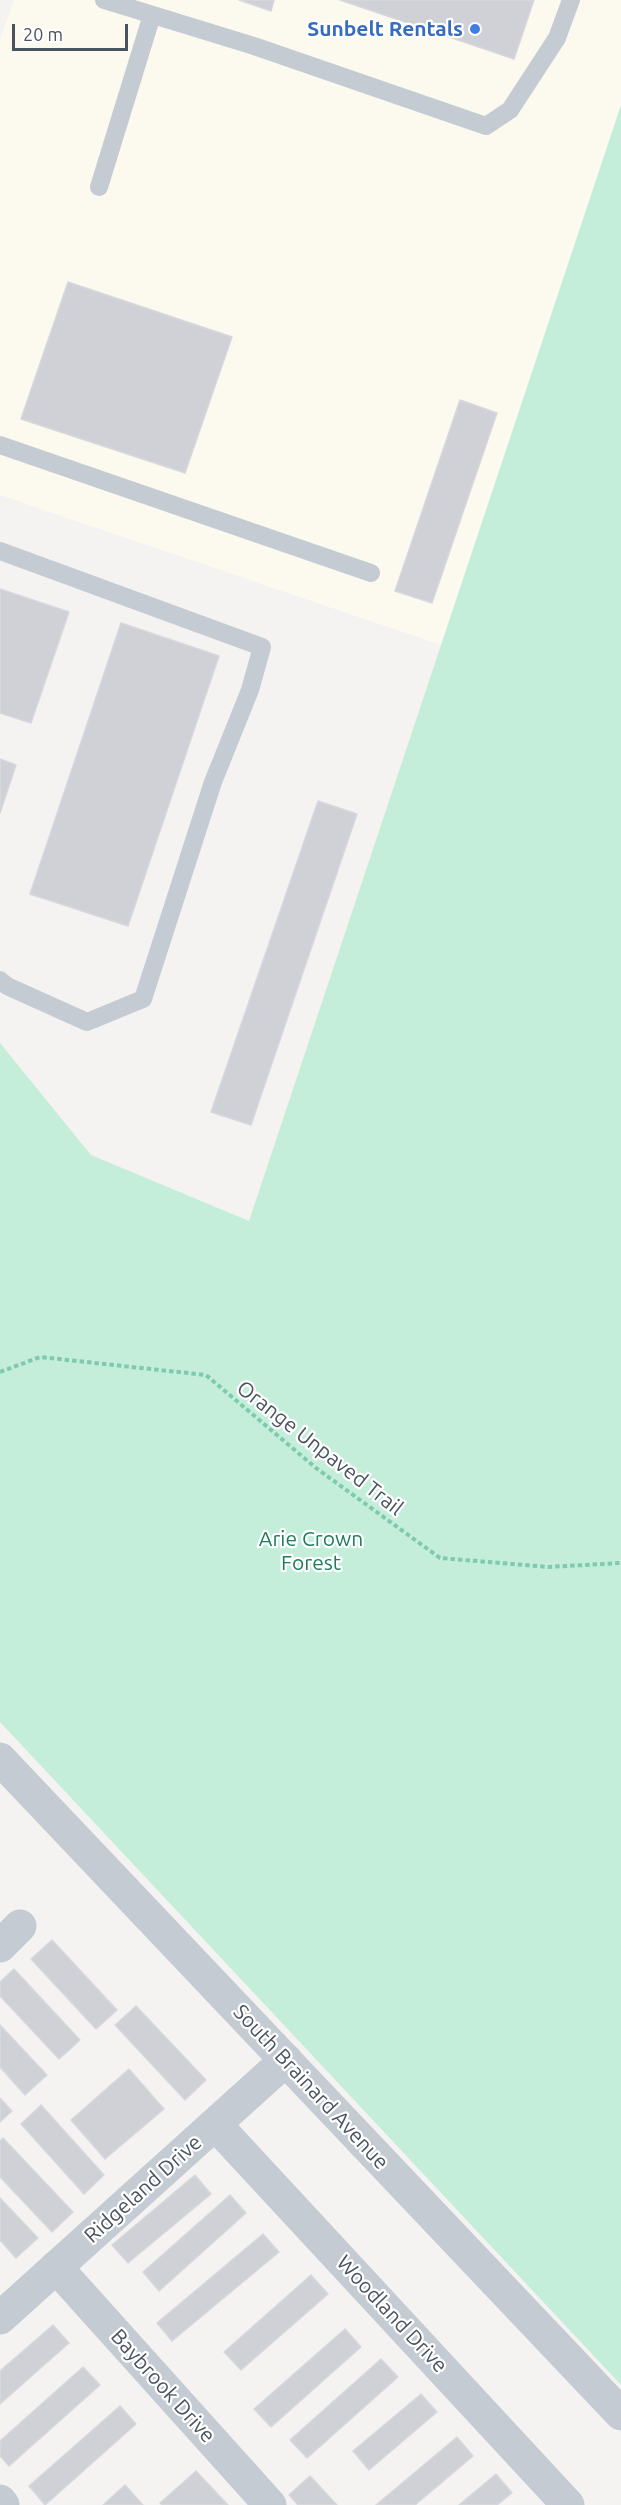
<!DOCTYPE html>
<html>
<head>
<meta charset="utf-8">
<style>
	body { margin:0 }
	#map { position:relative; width:621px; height:2505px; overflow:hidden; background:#f4f3f2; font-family:Ubuntu,sans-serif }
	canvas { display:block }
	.scale { position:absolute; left:12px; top:24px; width:116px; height:27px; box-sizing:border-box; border:3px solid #4b535f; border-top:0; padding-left:8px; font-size:18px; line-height:21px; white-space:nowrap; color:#4b535f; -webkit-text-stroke:4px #fff; paint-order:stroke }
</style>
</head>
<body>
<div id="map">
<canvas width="621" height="2505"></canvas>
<div class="scale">20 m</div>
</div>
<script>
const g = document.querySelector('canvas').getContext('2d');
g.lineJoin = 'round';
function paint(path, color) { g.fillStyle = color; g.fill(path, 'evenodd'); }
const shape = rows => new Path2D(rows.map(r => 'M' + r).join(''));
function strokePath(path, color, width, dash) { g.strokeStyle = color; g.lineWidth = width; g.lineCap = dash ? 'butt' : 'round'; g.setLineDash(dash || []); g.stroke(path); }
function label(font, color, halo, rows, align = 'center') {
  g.font = font + ' Ubuntu,sans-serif'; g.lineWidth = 4.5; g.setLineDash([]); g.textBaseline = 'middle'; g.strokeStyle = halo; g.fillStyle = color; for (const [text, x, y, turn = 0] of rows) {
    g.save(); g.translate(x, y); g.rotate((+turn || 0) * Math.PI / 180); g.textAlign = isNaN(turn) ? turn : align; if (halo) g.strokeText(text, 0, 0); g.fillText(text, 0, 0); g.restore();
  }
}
const commercial = shape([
	[14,0,621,0,621,105,441,645,0,495,0,40]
]);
const green = shape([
	[621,105,621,2385,0,1722,0,1043,91,1155,249,1221]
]);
const building = shape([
	[239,0,274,0,271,11,239,0],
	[340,0,534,0,514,59,340,0],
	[68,282,232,337,185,473,21,419,68,282],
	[460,400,497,413,432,603,395,591,460,400],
	[0,589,69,612,31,723,0,713,0,589],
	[121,623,219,656,128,926,30,894,121,623],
	[0,759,16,765,0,813,0,759],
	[318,801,357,814,251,1125,211,1112,318,801],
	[52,1940,117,2010,96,2029,31,1959,52,1940],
	[14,1969,80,2040,59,2059,0,1996,0,1982,14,1969],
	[136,2006,206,2080,185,2100,115,2025,136,2006],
	[0,2025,47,2075,25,2095,0,2067,0,2025],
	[129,2069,164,2109,105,2159,71,2120,129,2069],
	[0,2098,12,2111,0,2122,0,2098],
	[41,2105,104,2175,84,2194,21,2124,41,2105],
	[3,2138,73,2212,52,2232,0,2177,0,2141,3,2138],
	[195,2175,211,2194,128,2263,112,2245,195,2175],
	[230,2195,246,2213,159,2291,143,2272,230,2195],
	[0,2198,38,2238,16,2258,0,2240,0,2198],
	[263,2234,279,2252,172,2341,157,2323,263,2234],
	[311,2275,328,2294,241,2370,224,2352,311,2275],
	[53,2325,69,2343,0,2404,0,2371,53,2325],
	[345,2329,361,2347,271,2427,254,2409,345,2329],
	[381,2359,398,2377,307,2458,290,2440,381,2359],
	[83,2367,100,2385,9,2466,0,2456,0,2441,83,2367],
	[421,2394,437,2412,369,2470,353,2451,421,2394],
	[120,2406,136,2424,45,2505,29,2486,120,2406],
	[457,2437,473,2456,415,2505,376,2505,457,2437],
	[196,2471,228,2505,162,2505,160,2503,196,2471],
	[496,2474,512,2493,497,2505,459,2505,496,2474],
	[310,2476,337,2505,298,2505,289,2495,310,2476],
	[125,2485,143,2505,103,2505,125,2485]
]);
const path = shape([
	[0,1372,40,1357,206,1375,316,1468,440,1558,548,1567,621,1563]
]);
const service = shape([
	[104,0,254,46,486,126,510,110,557,38,571,0],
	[99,187,152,15],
	[0,445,371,573],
	[0,551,262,647,250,690,213,782,143,999,87,1022,7,986,0,980]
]);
const minor = shape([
	[0,1759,621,2414],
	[0,1946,20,1926],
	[215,2124,568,2505],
	[56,2267,270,2505],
	[0,2318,286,2060],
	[0,2501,3,2505]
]);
const markers = [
	[475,29,6,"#3f7fe0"]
];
const shopNames = [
	["Sunbelt Rentals",463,29]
];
const streetNames = [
	["Orange Unpaved Trail",320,1448,38],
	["South Brainard Avenue",311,2087,47],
	["Ridgeland Drive",143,2189,-42],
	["Woodland Drive",392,2314,47],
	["Baybrook Drive",163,2386,48]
];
const parkNames = [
	["Arie Crown",311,1539],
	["Forest",311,1563]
];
paint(commercial, '#fcfaef');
paint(green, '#c5eeda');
paint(building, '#d0d1d6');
strokePath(building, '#d7d8dd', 1.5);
strokePath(path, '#7fcaaf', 4, [4.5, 3]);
strokePath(service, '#c4cbd2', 18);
strokePath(minor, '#c4cbd2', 33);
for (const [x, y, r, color] of markers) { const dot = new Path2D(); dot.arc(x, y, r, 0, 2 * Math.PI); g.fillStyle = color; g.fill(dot); strokePath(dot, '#fff', 2); }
label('bold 21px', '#366cbe', '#fff', shopNames, 'right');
label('21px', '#4b535f', '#fff', streetNames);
label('21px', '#1e7d5a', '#fff', parkNames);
</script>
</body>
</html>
